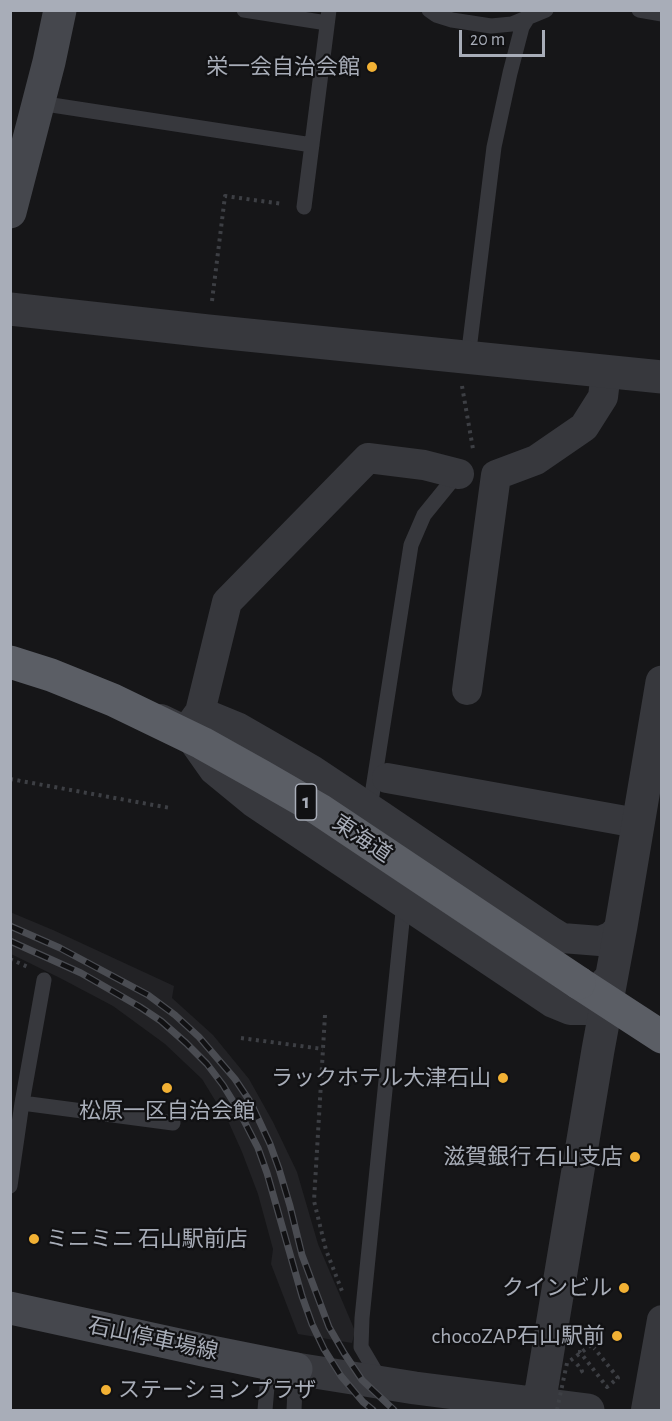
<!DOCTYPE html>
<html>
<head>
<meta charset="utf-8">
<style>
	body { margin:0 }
	#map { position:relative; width:672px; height:1421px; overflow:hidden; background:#161618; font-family:"Alegreya Sans",sans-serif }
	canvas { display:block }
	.frame { position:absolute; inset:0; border:12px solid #a8adb8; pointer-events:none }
	.scale { position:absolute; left:459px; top:30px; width:86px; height:27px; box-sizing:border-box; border:3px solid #a8adb8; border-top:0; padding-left:8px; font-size:18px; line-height:21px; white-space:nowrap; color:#a8adb8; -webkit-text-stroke:4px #111113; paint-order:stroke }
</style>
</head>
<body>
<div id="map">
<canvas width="672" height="1421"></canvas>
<div class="frame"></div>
<div class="scale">20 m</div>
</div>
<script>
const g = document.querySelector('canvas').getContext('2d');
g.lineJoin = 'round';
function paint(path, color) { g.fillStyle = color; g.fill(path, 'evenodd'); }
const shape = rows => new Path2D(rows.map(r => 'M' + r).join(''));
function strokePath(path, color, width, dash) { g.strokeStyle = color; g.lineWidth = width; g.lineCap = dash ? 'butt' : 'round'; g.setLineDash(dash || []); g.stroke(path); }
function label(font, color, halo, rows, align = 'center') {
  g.font = font + ' "Alegreya Sans","Noto Sans JP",sans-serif'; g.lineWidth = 4.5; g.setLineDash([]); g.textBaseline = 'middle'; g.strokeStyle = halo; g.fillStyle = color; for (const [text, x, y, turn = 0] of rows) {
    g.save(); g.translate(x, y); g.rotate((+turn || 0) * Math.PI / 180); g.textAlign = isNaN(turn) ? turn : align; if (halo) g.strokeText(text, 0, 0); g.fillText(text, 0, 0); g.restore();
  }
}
const built = shape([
	[10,912,53,930,174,986,172,998,213,1035,249,1079,273,1122,297,1172,318,1244,355,1331,352,1343,298,1334,271,1264,273,1249,258,1194,242,1152,229,1123,202,1079,165,1044,113,1006,60,978,11,954]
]);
const path = shape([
	[212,301,225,196,283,204],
	[462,386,473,449],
	[10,779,170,808],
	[10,959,28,967],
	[325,1015,314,1201,326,1250,342,1291],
	[241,1038,323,1049],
	[578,1352,580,1352,607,1387,618,1378,595,1349],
	[577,1364,582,1371,580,1372]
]);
const service = shape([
	[244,10,327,23],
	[429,10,436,15,452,20,491,26,512,24,546,10],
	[639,10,662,14],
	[39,103,312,145],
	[304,207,329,10],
	[468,358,494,147,510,73,522,27,527,19],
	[370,808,411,545,424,515,450,483,462,473],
	[22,1103,173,1123],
	[10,1186,22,1103,44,980],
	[381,1381,361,1347,362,1318,404,902],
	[265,1410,269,1364],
	[294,1410,296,1369]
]);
const minor = shape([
	[467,690,496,475,536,460,584,427,603,397,606,372],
	[200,712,227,602,368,458,424,465,459,474],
	[161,719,186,731,200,712,239,728,312,770,381,816,549,930,562,938,600,941,612,936,621,926],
	[190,736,214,770,253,802,553,1003,570,1010,589,1010,607,1002,605,982],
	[387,778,637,823],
	[646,1410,662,1320]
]);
const tertiary = shape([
	[10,309,208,331,662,377],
	[296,1369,415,1388,588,1410],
	[539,1404,598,1050,621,926,662,682]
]);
const secondary = shape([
	[10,212,49,62,60,10],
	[10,1308,207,1351,296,1369]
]);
const trunk = shape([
	[579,983,662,1037]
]);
const rail = shape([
	[10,926,60,948,148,995,175,1015,199,1037,235,1079,251,1103,270,1144,279,1169,290,1206,302,1255,329,1327,344,1353,362,1380,394,1410],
	[10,941,81,973,140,1007,161,1021,186,1043,207,1064,223,1085,239,1111,258,1148,267,1173,302,1296,312,1324,324,1349,341,1376,363,1402,373,1410]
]);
const pathBridge = shape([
	[557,1410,567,1363,591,1345,595,1349]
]);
const trunkBridge = shape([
	[10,662,51,675,113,700,202,743,261,776,320,810,579,983]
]);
const markers = [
	[372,67,6,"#f2b134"],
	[503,1078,6,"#f2b134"],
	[167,1088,6,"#f2b134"],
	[635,1157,6,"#f2b134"],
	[34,1239,6,"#f2b134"],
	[624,1288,6,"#f2b134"],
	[617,1336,6,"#f2b134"],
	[106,1390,6,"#f2b134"]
];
const shields = [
	[306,802,21]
];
const shieldNames = [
	["1",306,802]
];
const poiNames = [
	["栄一会自治会館",360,67],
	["ラックホテル大津石山",491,1078],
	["松原一区自治会館",167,1111,"center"],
	["滋賀銀行 石山支店",623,1157],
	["ミニミニ 石山駅前店",46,1239,"left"],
	["クインビル",612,1288],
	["chocoZAP石山駅前",605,1336],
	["ステーションプラザ",118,1390,"left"]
];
const streetNames = [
	["東海道",362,839,34],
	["石山停車場線",153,1339,12]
];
paint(built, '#222225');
strokePath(path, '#3d3f44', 4, [3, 4.5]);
strokePath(service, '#37383d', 15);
strokePath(minor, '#37383d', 30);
strokePath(tertiary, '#37383d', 33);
strokePath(secondary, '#45474d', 33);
strokePath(trunk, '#5b5e65', 33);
strokePath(rail, '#4a4c52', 7);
strokePath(rail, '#111113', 4.5, [14]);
strokePath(pathBridge, '#3d3f44', 4, [3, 4.5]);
strokePath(trunkBridge, '#5b5e65', 33);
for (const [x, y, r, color] of markers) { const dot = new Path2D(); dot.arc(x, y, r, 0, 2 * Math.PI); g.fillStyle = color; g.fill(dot); strokePath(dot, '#111113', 2); }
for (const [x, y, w] of shields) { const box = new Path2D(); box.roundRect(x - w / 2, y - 18, w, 36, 4.5); g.fillStyle = '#111113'; g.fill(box); strokePath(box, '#a8adb8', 1.5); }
label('bold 21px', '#a8adb8', null, shieldNames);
label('22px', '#a8adb8', '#111113', poiNames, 'right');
label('22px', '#a8adb8', '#111113', streetNames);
</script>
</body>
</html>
